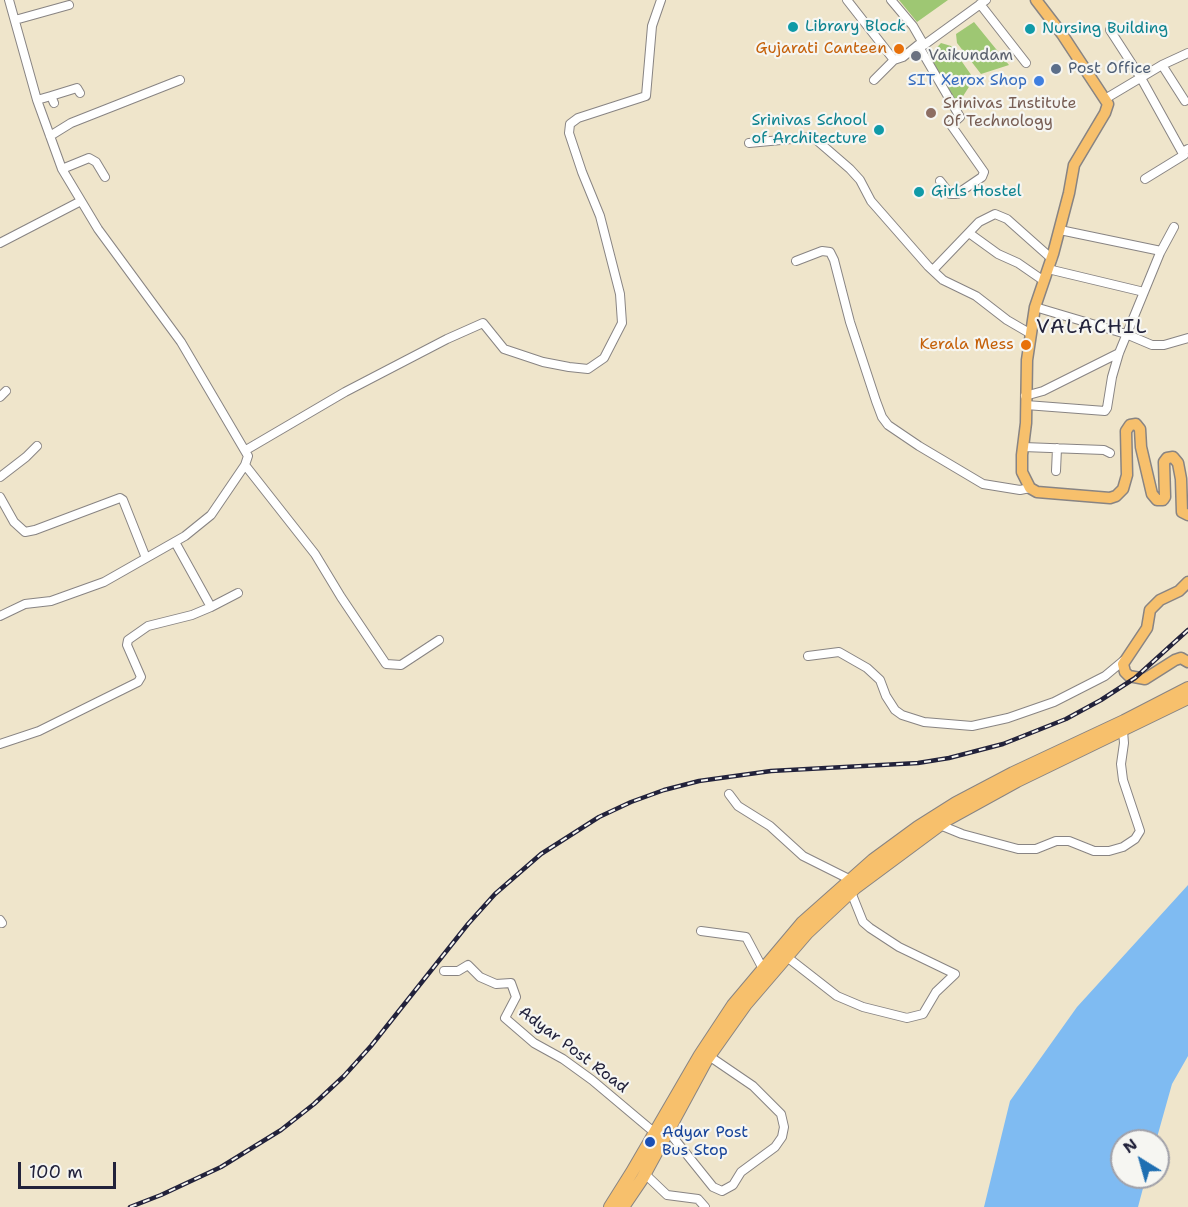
<!DOCTYPE html>
<html>
<head>
<meta charset="utf-8">
<style>
	body { margin:0 }
	#map { position:relative; width:1188px; height:1207px; overflow:hidden; background:#efe5cb; font-family:"Shantell Sans",sans-serif }
	canvas { display:block }
	.north { position:absolute; left:1110px; top:1129px; width:60px; height:60px; box-sizing:border-box; background:#f6f6f2; border:2px solid #a1a1a9; border-radius:50%; rotate:323deg; font-size:16px; font-weight:700; line-height:24px; text-align:center; color:#22223b }
	.north::after { content:''; display:block; margin:auto; width:21px; height:27px; background:#1f6fb2; clip-path:polygon(50% 0,100% 100%,50% 72%,0 100%) }
	.scale { position:absolute; left:18px; top:1162px; width:98px; height:27px; box-sizing:border-box; border:3px solid #22223b; border-top:0; padding-left:8px; font-size:18px; line-height:21px; white-space:nowrap; color:#22223b; -webkit-text-stroke:4px #f6f6f2; paint-order:stroke }
</style>
</head>
<body>
<div id="map">
<canvas width="1188" height="1207"></canvas>
<div class="north">N</div>
<div class="scale">100 m</div>
</div>
<script>
const g = document.querySelector('canvas').getContext('2d');
g.lineJoin = 'round';
function paint(path, color) { g.fillStyle = color; g.fill(path, 'evenodd'); }
const shape = rows => new Path2D(rows.map(r => 'M' + r).join(''));
function strokePath(path, color, width, dash) { g.strokeStyle = color; g.lineWidth = width; g.lineCap = dash ? 'butt' : 'round'; g.setLineDash(dash || []); g.stroke(path); }
function label(font, color, halo, rows, align = 'center') {
  g.font = font + ' "Shantell Sans",sans-serif'; g.lineWidth = 4.5; g.setLineDash([]); g.textBaseline = 'middle'; g.strokeStyle = halo; g.fillStyle = color; for (const [text, x, y, turn = 0] of rows) {
    g.save(); g.translate(x, y); g.rotate((+turn || 0) * Math.PI / 180); g.textAlign = isNaN(turn) ? turn : align; if (halo) g.strokeText(text, 0, 0); g.fillText(text, 0, 0); g.restore();
  }
}
const green = shape([
	[899,0,948,0,917,22],
	[974,22,1009,65,981,74,957,43,956,34],
	[941,43,951,46,974,79,958,104,927,58]
]);
const water = shape([
	[1188,885,1188,1056,1172,1084,1156,1141,1122,1141,1122,1177,1146,1177,1138,1207,984,1207,1010,1101,1077,1007]
]);
const minor = shape([
	[847,0,894,60,903,57,918,45],
	[891,0,913,26,924,45],
	[980,4,1026,63],
	[15,20,69,5],
	[1110,30,1141,78,1182,152,1188,149],
	[1162,65,1185,101],
	[874,80,894,60],
	[51,96,77,88,80,93],
	[1105,99,1162,65,1188,53],
	[37,100,51,96,54,103],
	[50,136,71,123,180,80],
	[749,143,813,137,850,169,860,180,871,201,928,266,943,280,976,296,1007,320,1031,334],
	[62,169,89,158,96,162,105,177],
	[1145,179,1184,155],
	[940,181,950,194,957,194,982,177,984,172,951,125,960,117,918,45,924,45,986,0],
	[1060,230,1161,251],
	[969,233,998,254,1018,263,1044,281],
	[0,243,81,201],
	[796,261,822,251,830,252,834,260,850,322,876,401,882,417,888,425,919,446,983,484,1020,490,1030,488],
	[1048,269,1144,292],
	[933,270,979,222,995,214,1007,219,1052,259],
	[1035,307,1126,334,1152,345,1164,345,1188,338],
	[1025,396,1043,391,1119,353],
	[0,397,6,391],
	[1026,405,1105,411,1107,408,1112,377,1119,353,1160,253,1174,227],
	[1023,447,1104,450,1110,453],
	[246,450,345,392,447,339,483,323,504,349,543,362,569,367,588,369,604,358,622,323,620,294,600,216,582,172,569,133,570,124,578,118,646,96,652,26,661,0],
	[245,465,315,554,341,597,386,664,401,665,439,640],
	[1056,471,1057,448],
	[0,477,26,457,37,446],
	[0,497,14,522,25,532,35,530,120,498,123,500,146,558],
	[211,607,238,593],
	[0,616,25,604,51,601,104,582,185,536,211,515,245,465,248,456,181,342,98,229,62,169,37,100,9,0],
	[808,656,839,652,867,668,880,680,886,696,895,710,902,715,924,722,972,726,1008,718,1054,702,1105,676,1123,661],
	[0,744,39,731,138,682,141,677,127,645,128,640,148,626,192,615,211,607,175,542],
	[729,794,738,806,770,826,803,856,851,880],
	[940,825,962,834,1018,849,1036,849,1056,841,1069,841,1094,851,1109,851,1123,847,1135,839,1140,831,1123,780,1121,764,1124,743,1123,731],
	[0,920,2,923],
	[701,931,746,937,763,969],
	[787,957,837,996,863,1007,907,1018,923,1014,936,992,955,974,899,947,870,928,863,922,851,892],
	[444,971,458,971,468,965,480,977,496,984,511,983,516,997,505,1018,534,1043,563,1059,592,1080,655,1133],
	[668,1131,713,1187,722,1191,733,1185,741,1172,775,1147,782,1137,784,1127,781,1114,753,1086,709,1056],
	[645,1174,667,1195,698,1199,705,1207]
]);
const major = shape([
	[1036,0,1062,34,1108,104,1105,113,1074,165,1069,193,1053,254,1035,307,1027,360,1026,423,1022,455,1022,472,1030,488,1037,492,1110,498,1116,496,1123,489,1127,475,1126,431,1130,425,1136,424,1140,429,1141,447,1152,494,1157,500,1163,500,1165,497,1164,462,1167,458,1173,457,1178,463,1181,479,1182,512,1188,515],
	[1188,582,1179,591,1160,600,1150,610,1147,628,1123,664,1125,672,1129,676,1145,679,1175,660,1181,658,1188,662]
]);
const highway = shape([
	[610,1207,632,1172,700,1055,733,1005,802,923,873,860,918,827,956,803,1013,773,1124,721,1188,688],
	[623,1207,642,1179,707,1059,746,1004,807,933,855,888,948,819,1017,781,1188,698]
]);
const rail = shape([
	[130,1207,161,1195,221,1167,281,1130,314,1104,344,1076,371,1046,468,924,495,894,541,854,599,817,631,802,664,790,699,781,771,771,918,763,949,758,1003,744,1066,719,1101,700,1135,678,1188,630]
]);
const markers = [
	[793,27,6,"#0f9aa8"],
	[1030,29,6,"#0f9aa8"],
	[899,49,6,"#e8710a"],
	[916,56,6,"#6b7280"],
	[1056,69,6,"#5c6f8a"],
	[1039,81,6,"#3f7fe0"],
	[931,113,6,"#8d6e63"],
	[879,130,6,"#0f9aa8"],
	[919,192,6,"#0f9aa8"],
	[1026,345,6,"#e8710a"],
	[650,1142,6,"#1a4fb4"]
];
const cultureNames = [
	["Library Block",805,27],
	["Nursing Building",1042,29],
	["Srinivas School",867,121,"right"],
	["of Architecture",867,139,"right"],
	["Girls Hostel",931,192]
];
const foodNames = [
	["Gujarati Canteen",887,49],
	["Kerala Mess",1014,345]
];
const worshipNames = [
	["Vaikundam",928,56]
];
const serviceNames = [
	["Post Office",1068,69]
];
const shopNames = [
	["SIT Xerox Shop",1027,81]
];
const educationNames = [
	["Srinivas Institute",943,104],
	["Of Technology",943,122]
];
const streetNames = [
	["Adyar Post Road",573,1050,37]
];
const transitNames = [
	["Adyar Post",662,1133],
	["Bus Stop",662,1151]
];
const quarterNames = [
	["VALACHIL",1092,328]
];
paint(green, '#9ec773');
paint(water, '#7fbbf2');
strokePath(minor, '#888483', 10);
strokePath(major, '#888483', 13);
strokePath(highway, '#888483', 14);
strokePath(minor, '#fff', 8);
strokePath(major, '#f7c06c', 10);
strokePath(highway, '#f7c06c', 12);
strokePath(rail, '#22223b', 4.5);
strokePath(rail, '#f6f6f2', 2, [7]);
for (const [x, y, r, color] of markers) { const dot = new Path2D(); dot.arc(x, y, r, 0, 2 * Math.PI); g.fillStyle = color; g.fill(dot); strokePath(dot, '#f6f6f2', 2); }
label('16px', '#0d838f', '#f6f6f2', cultureNames, 'left');
label('16px', '#c56008', '#f6f6f2', foodNames, 'right');
label('16px', '#5b616d', '#f6f6f2', worshipNames, 'left');
label('16px', '#4e5e75', '#f6f6f2', serviceNames, 'left');
label('16px', '#366cbe', '#f6f6f2', shopNames, 'right');
label('16px', '#785e54', '#f6f6f2', educationNames, 'left');
label('16px', '#22223b', '#f6f6f2', streetNames);
label('16px', '#164399', '#f6f6f2', transitNames, 'left');
g.letterSpacing = '1.5px';
label('20px', '#22223b', '#f6f6f2', quarterNames);
g.letterSpacing = '0px';
</script>
</body>
</html>
